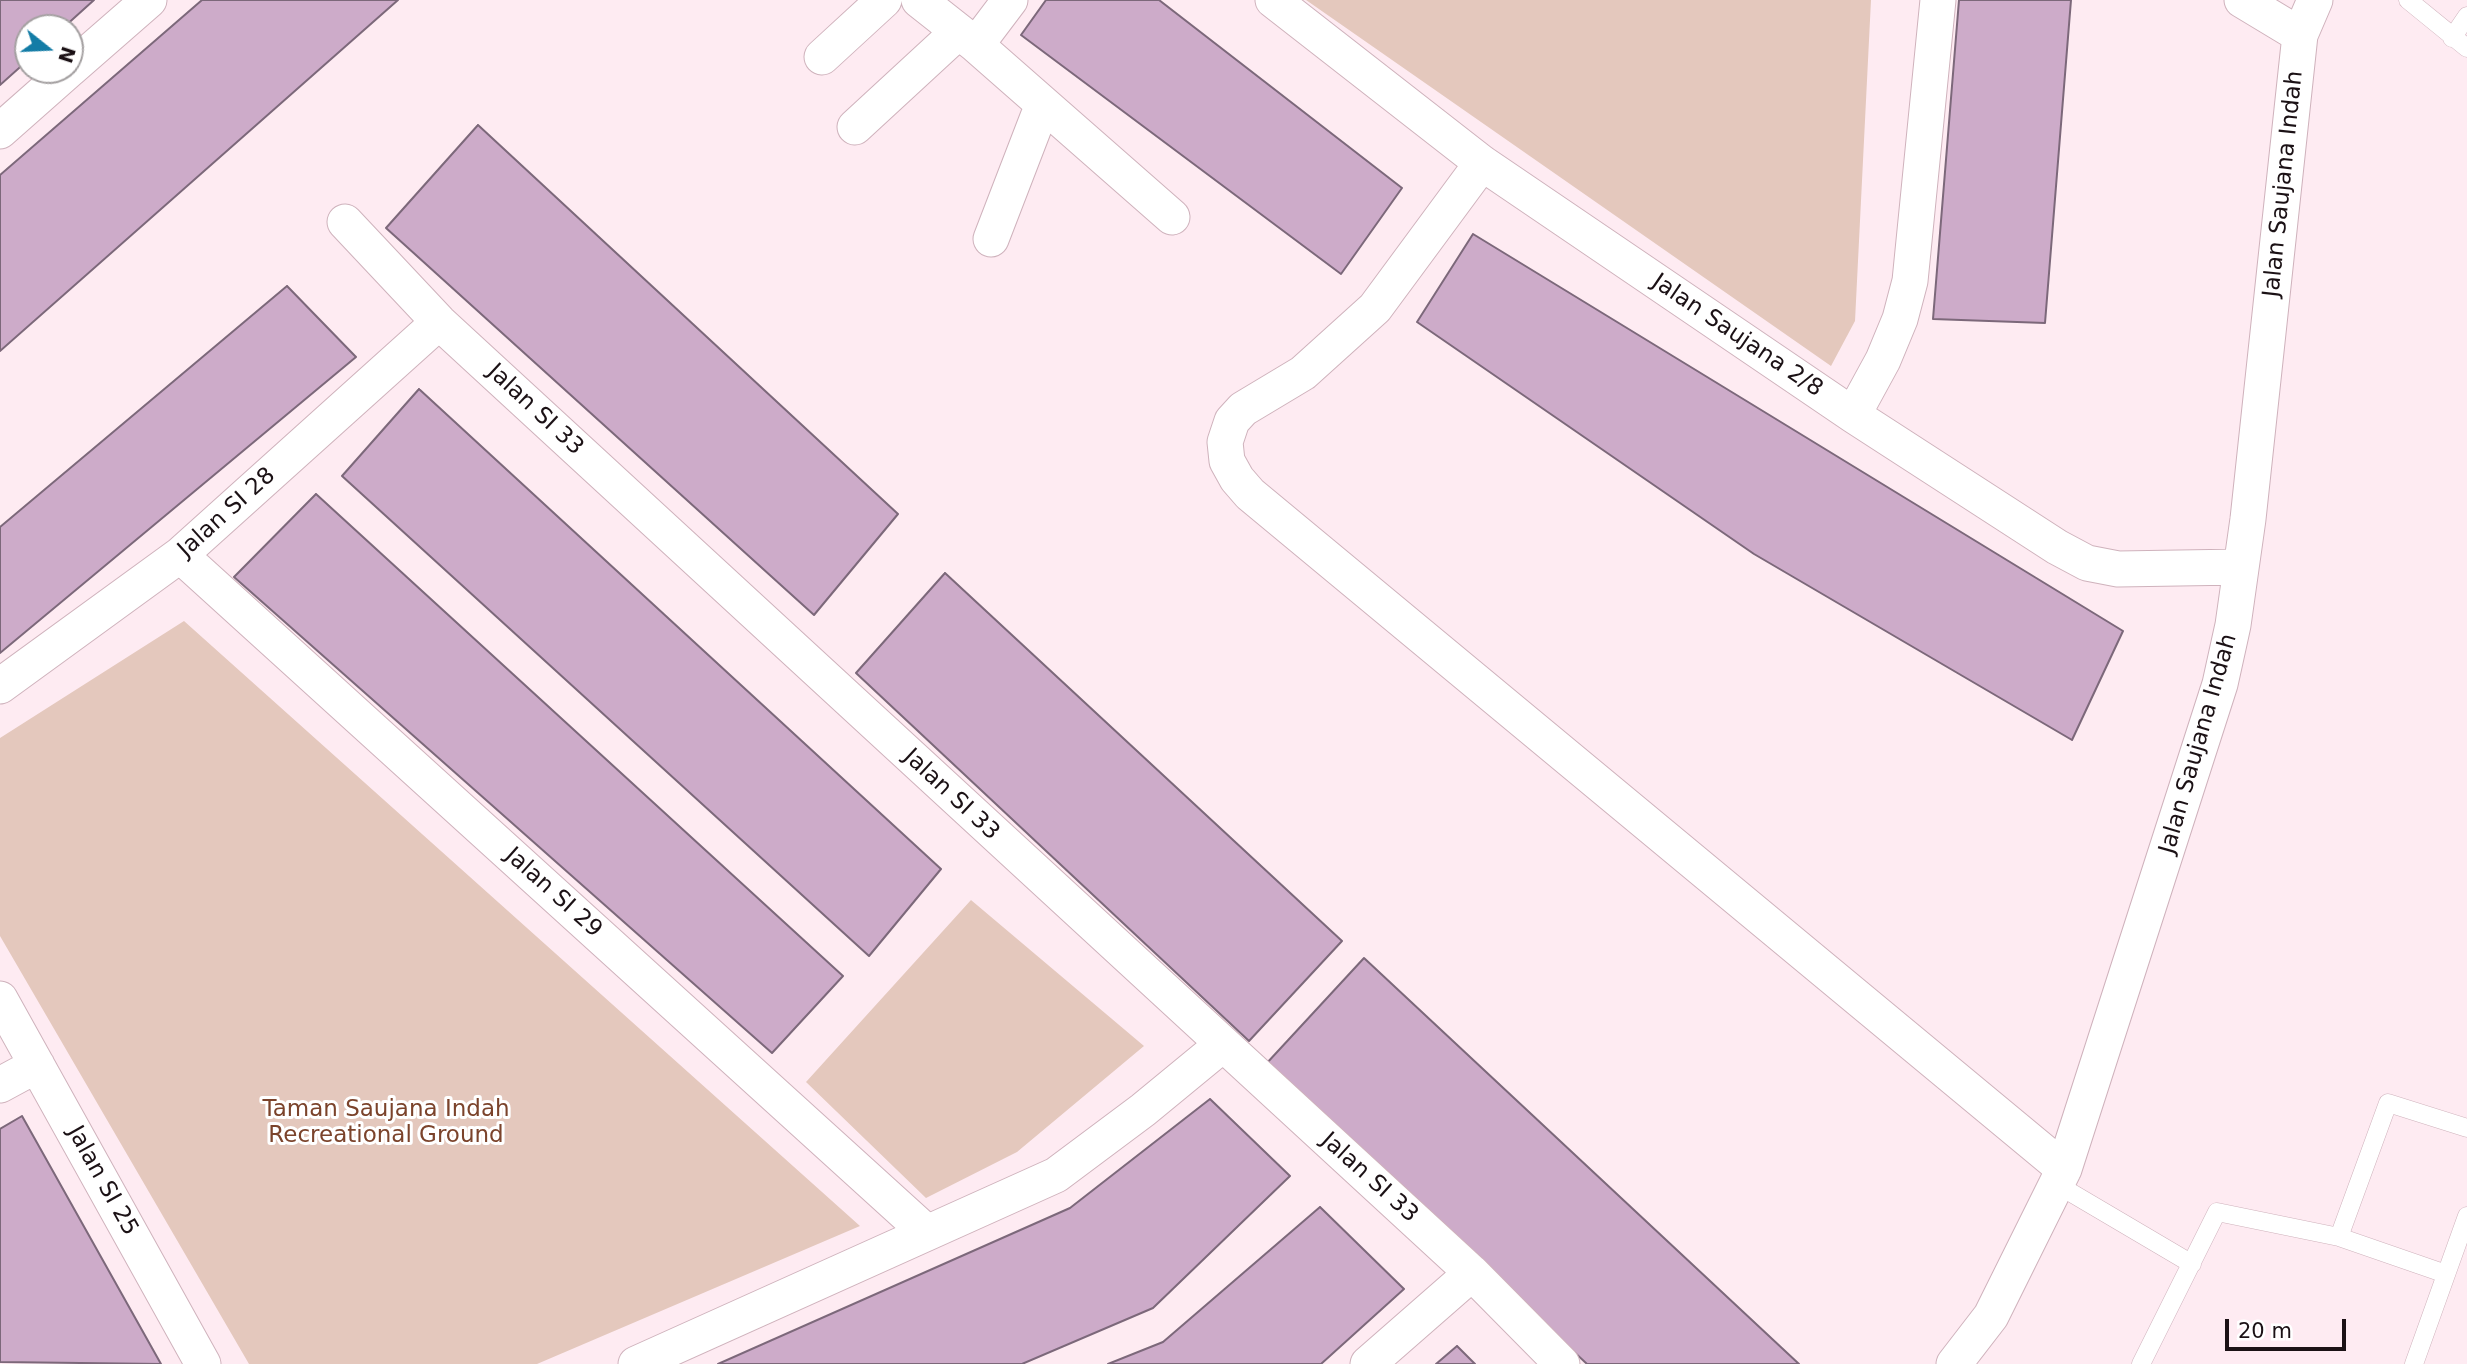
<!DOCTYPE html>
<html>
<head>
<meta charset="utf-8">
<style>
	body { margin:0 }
	#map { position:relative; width:2467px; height:1364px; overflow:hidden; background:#feebf2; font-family:"DejaVu Sans",sans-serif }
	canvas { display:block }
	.north { position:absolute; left:14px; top:14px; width:70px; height:70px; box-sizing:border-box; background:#fff; border:2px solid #a4a0a1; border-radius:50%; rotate:108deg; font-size:19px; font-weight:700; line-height:28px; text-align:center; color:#1b1115 }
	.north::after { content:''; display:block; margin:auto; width:24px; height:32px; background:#137ca6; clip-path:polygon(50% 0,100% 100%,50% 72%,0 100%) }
	.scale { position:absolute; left:2225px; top:1319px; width:121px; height:32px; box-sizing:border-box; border:4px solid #1b1115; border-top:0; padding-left:9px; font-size:21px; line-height:24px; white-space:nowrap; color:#1b1115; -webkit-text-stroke:5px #fff; paint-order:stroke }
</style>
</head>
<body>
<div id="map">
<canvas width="2467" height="1364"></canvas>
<div class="north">N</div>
<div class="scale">20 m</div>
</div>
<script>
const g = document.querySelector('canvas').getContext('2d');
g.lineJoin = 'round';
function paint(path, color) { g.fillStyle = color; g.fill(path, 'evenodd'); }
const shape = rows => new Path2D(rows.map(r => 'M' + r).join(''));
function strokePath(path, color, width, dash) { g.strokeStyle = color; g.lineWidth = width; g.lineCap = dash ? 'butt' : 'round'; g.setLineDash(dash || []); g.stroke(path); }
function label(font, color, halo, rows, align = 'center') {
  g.font = font + ' "DejaVu Sans",sans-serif'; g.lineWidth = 6; g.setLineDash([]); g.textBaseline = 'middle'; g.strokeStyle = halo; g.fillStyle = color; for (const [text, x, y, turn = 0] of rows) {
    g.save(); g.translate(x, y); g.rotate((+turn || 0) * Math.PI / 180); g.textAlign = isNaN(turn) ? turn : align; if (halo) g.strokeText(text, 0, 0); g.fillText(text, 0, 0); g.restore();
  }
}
const green = shape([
	[1306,0,1871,0,1855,321,1831,366],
	[184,621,860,1226,537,1364,249,1364,0,936,0,738],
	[971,900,1144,1046,1017,1152,926,1198,806,1082]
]);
const building = shape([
	[0,0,94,0,63,28,28,28,28,60,0,85,0,0],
	[202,0,398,0,0,351,0,175,202,0],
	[1046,0,1159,0,1402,188,1341,274,1021,35,1046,0],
	[1959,0,2071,0,2045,323,1933,319,1959,0],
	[478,125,898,514,814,615,386,228,478,125],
	[1473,234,2123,631,2072,740,1754,554,1417,322,1473,234],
	[287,286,356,357,0,653,0,527,287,286],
	[419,389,941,869,869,956,342,476,419,389],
	[316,494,843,976,772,1053,234,577,316,494],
	[945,573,1342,941,1249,1041,856,673,945,573],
	[1364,958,1799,1364,1587,1364,1266,1064,1364,958],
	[1210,1099,1290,1176,1153,1308,1022,1364,718,1364,1070,1208,1210,1099],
	[22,1116,161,1364,0,1362,0,1129,22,1116],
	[1320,1207,1404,1289,1321,1364,1108,1364,1163,1342,1320,1207],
	[1457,1346,1475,1364,1436,1364,1457,1346]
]);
const service = shape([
	[2408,0,2467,48],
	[2452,38,2467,16],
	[2058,1185,2192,1264],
	[2339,1237,2446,1274],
	[2141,1364,2217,1212,2339,1237,2388,1103,2467,1128],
	[2414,1364,2467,1216]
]);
const minor = shape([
	[919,0,976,45],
	[1010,0,976,45,1172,217],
	[1273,0,1482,163,1853,415,2057,547,2087,563,2118,569,2241,567],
	[2242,0,2300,35],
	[822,57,884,0],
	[70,69,149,0],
	[855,127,958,32],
	[0,131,69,70],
	[1482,163,1375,308,1303,373,1243,409,1232,421,1225,442,1227,461,1237,479,1250,494,2064,1169],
	[345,222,439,322,1472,1273,1562,1364],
	[991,239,1043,104],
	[1853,415,1883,360,1900,319,1910,281,1938,0],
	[180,555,926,1232],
	[0,686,180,555,439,322],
	[0,999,203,1364],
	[0,1085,37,1065],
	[636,1364,1056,1175,1143,1110,1222,1045],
	[1368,1364,1472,1273],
	[1954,1364,1991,1316,2064,1169,2220,684,2233,625,2248,519,2300,35,2315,0]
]);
const streetNames = [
	["Jalan Saujana Indah",2284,184,-84],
	["Jalan Saujana 2/8",1737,336,34],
	["Jalan SI 33",535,410,43],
	["Jalan SI 28",227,513,-42],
	["Jalan Saujana Indah",2199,744,-74],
	["Jalan SI 33",951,795,43],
	["Jalan SI 29",553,893,42],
	["Jalan SI 33",1369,1178,42],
	["Jalan SI 25",102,1181,61]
];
const parkNames = [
	["Taman Saujana Indah",386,1110],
	["Recreational Ground",386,1136]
];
paint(green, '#e4c8bd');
paint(building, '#cdabc9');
strokePath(building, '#7c687a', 2);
strokePath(service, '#cfb2bc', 19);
strokePath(minor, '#cfb2bc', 37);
strokePath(service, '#fff', 18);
strokePath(minor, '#fff', 35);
label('23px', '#1b1115', '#fff', streetNames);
label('23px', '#7b432b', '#fff', parkNames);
</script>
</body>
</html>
